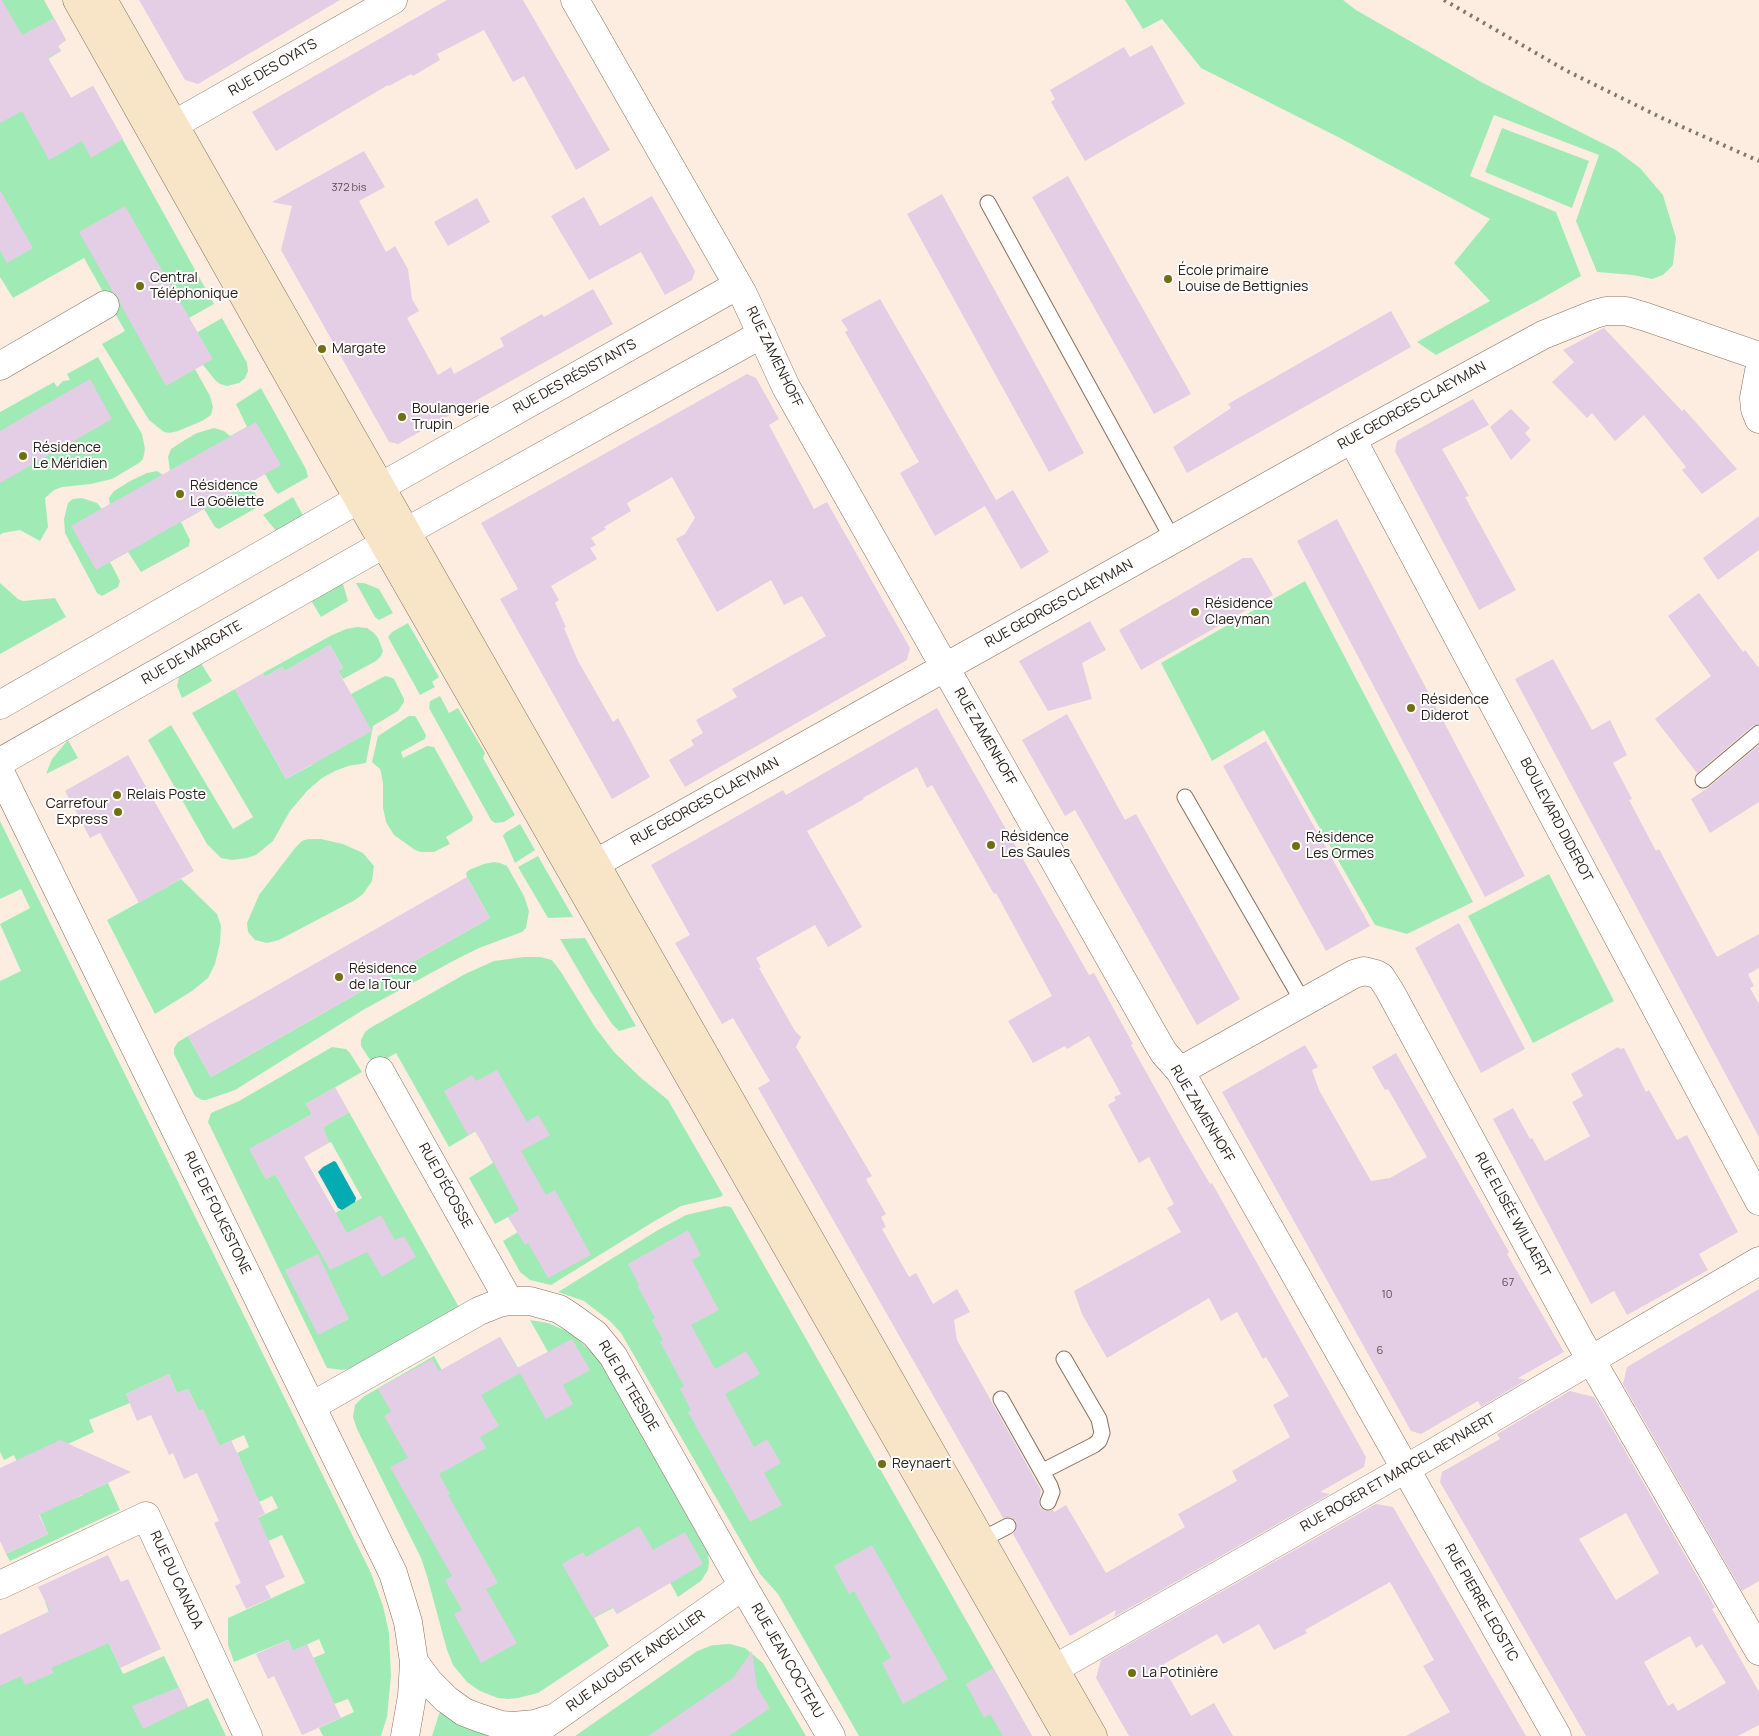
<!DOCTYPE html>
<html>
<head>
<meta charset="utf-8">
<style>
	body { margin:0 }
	canvas { display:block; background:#fcede0 }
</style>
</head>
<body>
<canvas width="1759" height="1736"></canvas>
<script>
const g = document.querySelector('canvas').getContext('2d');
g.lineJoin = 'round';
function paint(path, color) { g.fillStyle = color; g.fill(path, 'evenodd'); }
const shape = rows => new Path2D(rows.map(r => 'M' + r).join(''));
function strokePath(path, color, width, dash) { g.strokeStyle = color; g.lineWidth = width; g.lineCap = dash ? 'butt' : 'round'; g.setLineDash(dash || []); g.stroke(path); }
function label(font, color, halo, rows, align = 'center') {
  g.font = font + ' Manrope,sans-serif'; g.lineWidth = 4; g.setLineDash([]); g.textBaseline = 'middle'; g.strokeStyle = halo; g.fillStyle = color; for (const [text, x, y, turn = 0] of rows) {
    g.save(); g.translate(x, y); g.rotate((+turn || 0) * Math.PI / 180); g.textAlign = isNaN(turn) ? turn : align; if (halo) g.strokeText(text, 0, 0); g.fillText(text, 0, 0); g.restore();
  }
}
const green = shape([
	[0,0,44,0,66,40,58,46,61,51,48,59,71,98,93,86,214,304,189,318,189,337,222,318,247,363,248,371,245,378,239,383,227,386,220,384,216,381,203,365,195,369,210,396,213,407,211,415,202,421,178,431,170,433,164,432,149,420,102,344,125,331,84,258,13,298,0,277],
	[1125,0,1343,0,1356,10,1483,83,1616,150,1640,168,1663,195,1676,238,1673,265,1663,275,1652,279,1633,275,1597,272,1576,221,1599,155,1494,115,1470,176,1556,212,1581,276,1539,300,1436,355,1417,342,1490,301,1454,263,1490,219,1340,138,1201,68,1162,19,1143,29],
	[1502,128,1589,161,1572,208,1485,172],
	[98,357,142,434,145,449,143,459,139,463,112,479,91,484,62,487,54,490,45,498,48,527,40,541,20,530,3,533,0,535,0,412,54,382,57,387,63,381,70,380,67,374],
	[261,388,306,469,308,477,278,494,274,490,265,474,249,483,259,500,259,505,256,508,219,529,215,527,204,509,181,522,190,540,189,546,141,572,128,552,110,562,120,581,118,587,102,596,97,593,65,533,64,519,68,503,73,499,82,498,97,503,102,509,110,504,109,498,114,491,132,480,147,473,157,471,163,475,170,471,168,457,171,449,183,441,197,433,214,428,224,431,230,436,247,427,236,404],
	[293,497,304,517,277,532,263,515],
	[1305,581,1473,902,1407,934,1375,925,1264,730,1212,761,1161,663],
	[0,583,18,599,23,601,55,598,66,617,0,654],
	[356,583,364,583,379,589,393,613,379,620,375,617],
	[340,584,343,584,348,601,321,617,310,599],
	[408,623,439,677,432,682,435,687,420,695,388,637,392,632],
	[357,627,367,628,374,633,378,638,383,651,381,656,376,661,343,679,338,671,343,668,330,645,285,671,282,667,265,677,263,673,332,635,346,629],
	[201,663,212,681,182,698,177,686,179,677],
	[385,676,390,677,394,679,404,699,404,702,398,711,373,726,366,763,348,766,335,771,322,778,308,790,290,811,273,841,256,855,247,858,232,860,221,858,207,844,148,740,171,725,233,829,253,817,192,713,235,689,286,779,312,765,351,694],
	[440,696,449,713,458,708,485,753,483,758,515,815,504,822,495,823,491,820,429,708,430,701],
	[409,716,415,716,417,719,426,735,425,739,421,741,401,752,403,758,427,746,434,747,473,817,472,821,446,837,450,844,434,852,421,852,415,850,394,835,386,822,383,808,383,783,381,773,380,769,372,762,378,736],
	[68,740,78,758,46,774,52,759],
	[0,821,371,1573,383,1606,389,1633,391,1676,387,1717,381,1736,323,1736,319,1728,354,1712,348,1699,334,1704,313,1658,325,1653,319,1639,293,1651,288,1640,234,1662,228,1645,228,1618,305,1583,282,1535,255,1547,245,1524,278,1508,272,1496,259,1502,237,1453,249,1447,244,1435,209,1451,203,1409,199,1411,188,1389,177,1393,169,1374,126,1394,130,1403,89,1420,94,1432,68,1444,48,1457,68,1501,83,1495,82,1492,94,1489,108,1483,120,1510,10,1561,6,1554,48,1534,14,1455,4,1460,0,1452,0,981,21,971,0,924,30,908,21,889,0,899],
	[520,824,535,850,515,863,503,836,505,833],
	[308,839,321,839,343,844,363,853,374,866,372,881,363,894,355,900,279,940,267,943,255,940,248,932,247,923,259,895,295,848,302,841],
	[538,856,573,917,548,918,518,867],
	[494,862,500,863,507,866,524,896,529,911,526,928,522,932,479,948,455,960,363,1010,235,1090,206,1100,202,1100,195,1096,174,1054,174,1048,178,1042,188,1036,211,1077,490,918,467,877,466,873,469,870,484,864],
	[1549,874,1614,1001,1533,1043,1468,916],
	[181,879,217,914,221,926,220,943,215,964,208,978,192,991,155,1014,107,920],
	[585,938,636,1026,619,1031,612,1024,591,992,560,939],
	[524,957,540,957,552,960,561,972,595,1027,614,1052,640,1077,668,1100,723,1195,720,1197,681,1206,653,1222,551,1285,530,1280,520,1272,503,1241,518,1232,508,1217,495,1224,469,1178,493,1163,484,1146,490,1143,481,1128,449,1147,396,1053,374,1066,361,1046,361,1040,365,1032,370,1028,465,974,494,961],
	[332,1047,346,1049,350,1053,362,1072,306,1104,312,1114,250,1150,266,1179,275,1174,302,1221,328,1217,362,1198,331,1142,329,1143,323,1127,349,1112,460,1309,352,1368,342,1370,327,1368,208,1122,211,1113,239,1101],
	[725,1206,731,1207,1032,1736,859,1736,778,1594,760,1574,621,1333,610,1321,584,1301,558,1292,658,1230,686,1215],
	[530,1320,548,1323,571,1333,593,1353,602,1364,708,1553,709,1563,708,1570,701,1581,678,1597,667,1577,651,1594,617,1614,613,1608,594,1618,609,1646,538,1693,518,1698,508,1699,498,1698,480,1691,467,1682,453,1665,447,1650,427,1576,421,1558,357,1429,353,1417,355,1405,363,1397,434,1356,445,1376,464,1357,500,1337,522,1375,548,1352],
	[75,1588,101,1626,123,1674,164,1656,188,1707,208,1698,226,1736,0,1736,0,1635,49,1612,45,1602],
	[730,1644,745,1648,763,1663,806,1736,575,1736,697,1651,713,1645],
	[442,1711,488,1733,488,1736,432,1736,439,1714]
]);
const water = shape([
	[334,1161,336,1162,356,1198,355,1202,342,1210,338,1208,318,1172,323,1167]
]);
const building = shape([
	[0,0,2,0,22,35,54,18,66,40,58,46,61,51,48,58,71,98,93,86,123,139,91,158,82,141,49,160,22,111,0,123],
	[139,0,340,0,198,84,185,80],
	[447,0,523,0,610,150,576,170,524,76,513,82,484,30,437,54,440,60,413,76,411,74,389,86,388,85,276,151,252,112],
	[1152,45,1185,104,1085,161,1051,102,1055,99,1050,90,1124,47,1130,57],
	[364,151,385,187,359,201,386,252,395,246,408,269,412,299,419,311,407,318,438,375,451,367,454,374,504,346,500,338,542,314,544,317,593,289,613,324,398,444,389,442,281,250,292,206,272,202],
	[1068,176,1191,394,1154,414,1032,197],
	[0,190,33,248,7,263,0,250],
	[942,194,1084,453,1049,472,907,214],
	[652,196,695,271,692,280,665,295,641,252,589,280,551,216,584,197,600,226],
	[477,198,490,222,448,246,434,222],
	[125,206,213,359,166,386,121,305,119,298,113,292,79,232],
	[880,299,996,500,993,502,1013,490,1049,552,1021,569,985,506,935,536,900,473,919,462,845,332,848,330,841,320],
	[1391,311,1411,347,1187,473,1173,447,1231,408,1228,404],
	[1604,328,1682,411,1684,409,1737,469,1702,494,1682,470,1686,467,1644,415,1615,441,1592,413,1587,418,1552,382,1574,362,1563,350],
	[747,374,756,378,779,419,769,425,814,509,827,502,910,648,907,660,685,787,669,760,694,745,691,740,703,733,696,720,737,697,732,689,826,636,802,596,784,605,771,580,717,612,676,539,685,534,695,518,672,477,627,503,631,511,604,527,606,529,591,538,596,545,590,548,597,559,551,586,559,600,555,603,566,627,564,628,578,661,613,722,618,718,650,777,612,799,500,599,518,589,481,523],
	[90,379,112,419,0,483,0,431],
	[1473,399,1489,425,1442,449,1469,496,1465,497,1516,590,1479,610,1395,451,1397,441],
	[1511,409,1530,428,1525,433,1531,440,1511,460,1490,427],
	[256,422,281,465,96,570,71,526],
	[1759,516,1759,550,1718,580,1703,558],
	[1337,519,1525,876,1485,897,1297,541],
	[1243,558,1252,558,1273,595,1141,670,1119,630],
	[1699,593,1743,652,1745,650,1759,668,1759,724,1753,726,1697,773,1655,719,1711,676,1668,616],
	[1090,621,1106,650,1082,663,1092,699,1048,711,1019,661],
	[330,645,343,668,338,671,372,731,286,779,235,689,263,673,265,677,282,667,285,671],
	[1553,659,1592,730,1610,720,1627,755,1613,763,1632,799,1629,800,1656,851,1659,849,1717,957,1759,934,1759,968,1748,974,1754,986,1750,988,1759,1004,1759,1137,1515,679],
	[937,708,1089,975,1094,973,1133,1044,1131,1045,1183,1138,1210,1184,1212,1183,1366,1457,1364,1467,1320,1492,1330,1494,1114,1617,1116,1610,1070,1636,1013,1534,1017,1527,1016,1521,1009,1517,1003,1518,758,1088,770,1081,733,1018,722,1024,675,943,690,935,651,865,783,790,786,795],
	[917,767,927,788,932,785,994,894,996,893,1052,996,1008,1021,1022,1044,1033,1063,1065,1046,1067,1049,1089,1036,1121,1094,1114,1097,1116,1100,1108,1105,1139,1163,1149,1157,1174,1204,1167,1208,1181,1232,1074,1291,1082,1314,1107,1358,1209,1298,1221,1321,1237,1312,1263,1359,1266,1357,1289,1396,1273,1405,1290,1437,1232,1471,1237,1481,1178,1514,1185,1527,1106,1573,1066,1505,1054,1512,1053,1510,1045,1511,1040,1507,1039,1503,1041,1490,957,1340,954,1320,970,1312,957,1289,933,1304,916,1273,909,1277,882,1229,886,1227,881,1217,886,1214,866,1179,872,1176,796,1047,801,1037,795,1031,759,968,761,967,756,958,815,925,828,947,862,927,807,831,864,799,863,798],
	[1067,714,1125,820,1136,814,1240,999,1197,1025,1075,810,1065,816,1022,740],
	[1266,741,1370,926,1326,951,1223,766],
	[1759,745,1759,802,1710,833,1691,799,1708,788],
	[128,755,194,871,139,903,100,833,90,838,65,791],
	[467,877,490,918,211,1077,188,1036],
	[1459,923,1525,1049,1481,1073,1415,948],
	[1305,1045,1318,1067,1312,1070,1319,1090,1371,1181,1390,1178,1427,1157,1388,1089,1385,1090,1372,1067,1396,1053,1501,1238,1509,1252,1507,1254,1564,1352,1518,1378,1526,1380,1481,1407,1478,1401,1421,1434,1411,1431,1222,1092],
	[1618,1047,1620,1049,1624,1048,1646,1092,1649,1090,1677,1140,1687,1135,1738,1232,1699,1254,1708,1270,1627,1315,1614,1291,1591,1304,1493,1119,1513,1108,1530,1139,1532,1138,1545,1161,1590,1136,1572,1102,1583,1096,1571,1074],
	[497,1070,527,1122,538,1115,550,1135,521,1151,546,1195,555,1190,591,1255,548,1278,528,1243,525,1245,508,1217,519,1210,494,1163,475,1131,468,1135,444,1091,472,1075,476,1081],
	[335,1087,349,1112,323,1127,329,1143,304,1157,347,1233,381,1215,395,1240,404,1236,416,1257,382,1277,367,1252,330,1270,275,1174,266,1179,249,1149,312,1114,305,1104],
	[688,1230,701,1255,692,1260,719,1310,691,1325,715,1369,746,1351,760,1374,725,1394,754,1447,767,1439,781,1463,764,1473,782,1505,750,1522,688,1412,691,1410,680,1389,684,1386,660,1342,663,1340,652,1320,655,1318,638,1287,639,1285,628,1264],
	[318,1254,349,1319,318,1335,285,1270],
	[1759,1289,1759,1581,1742,1591,1623,1384,1627,1367],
	[500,1337,520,1373,481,1395,499,1426,480,1437,486,1448,439,1474,450,1494,448,1495,498,1583,486,1589,517,1643,481,1663,454,1614,462,1610,445,1580,452,1576,390,1467,408,1458,384,1416,391,1411,378,1389,432,1359,439,1371],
	[572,1339,590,1370,563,1385,573,1404,546,1419,517,1368],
	[169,1374,177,1393,188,1389,199,1411,203,1409,220,1446,231,1440,265,1514,258,1517,285,1577,265,1586,271,1598,246,1609,235,1586,241,1583,214,1523,219,1521,197,1473,184,1479,173,1453,169,1455,151,1415,137,1421,126,1394],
	[1570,1391,1594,1397,1715,1607,1712,1609,1759,1692,1759,1725,1738,1736,1586,1736,1440,1482,1442,1472,1500,1439,1497,1434],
	[1626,1513,1659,1573,1616,1600,1579,1539],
	[1690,1636,1696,1648,1702,1644,1726,1683,1678,1711,1673,1703,1668,1706,1644,1662],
	[60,1440,131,1472,39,1515,48,1534,6,1554,0,1541,0,1468],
	[1376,1504,1393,1507,1526,1736,1406,1736,1450,1712,1423,1666,1434,1660,1390,1582,1305,1630,1307,1633,1274,1650,1259,1624,1223,1644,1217,1634,1162,1665,1191,1716,1214,1703,1233,1736,1129,1736,1096,1678,1101,1660],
	[639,1526,653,1550,685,1532,703,1564,617,1614,613,1607,593,1618,562,1564,583,1552,586,1557],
	[872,1545,948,1679,903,1704,882,1663,891,1658,854,1591,849,1594,834,1566],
	[108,1555,121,1582,128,1579,161,1649,120,1668,109,1643,51,1668,54,1673,25,1685,21,1676,0,1686,0,1635,50,1611,38,1587],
	[288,1640,293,1651,307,1644,341,1718,302,1735,274,1676,268,1679,256,1654],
	[752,1651,757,1687,770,1708,729,1736,648,1736,733,1678],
	[993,1668,1032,1736,1003,1736,990,1714,984,1718,966,1684],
	[179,1687,188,1707,143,1729,132,1706]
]);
const lane = shape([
	[988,203,1173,540],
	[1703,780,1759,733],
	[1185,797,1303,1002],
	[1001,1399,1050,1486,1052,1492,1048,1502],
	[1043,1471,1094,1445,1099,1441,1102,1433,1099,1419,1064,1359],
	[981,1540,1008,1526]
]);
const street = shape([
	[575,0,743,294,786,387,1158,1043,1164,1053,1180,1071,1557,1736],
	[154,136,393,0],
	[0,366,105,305],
	[1759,371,1754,398,1755,409,1759,419],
	[1352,439,1759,1201],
	[0,705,359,499,738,285],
	[0,762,384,544,762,334],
	[0,772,393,1573,408,1622,414,1662,412,1696,405,1736],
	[575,875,1352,439,1543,335,1595,314,1606,311,1626,311,1646,317,1759,356],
	[380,1071,509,1301],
	[1180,1071,1354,974,1364,971,1376,974,1381,977,1390,991,1579,1339,1759,1651],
	[312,1406,479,1311,499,1303,509,1301,530,1301,559,1309,570,1316,595,1334,613,1356,743,1586,831,1736],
	[0,1585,146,1516,248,1736],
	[414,1662,429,1682,446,1699,464,1712,477,1717,501,1725,513,1726,535,1724,550,1719],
	[1035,1680,1428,1456,1759,1261],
	[529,1736,743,1586]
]);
const secondary = shape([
	[77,0,336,460,1067,1736],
	[103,0,1093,1736]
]);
const rail = shape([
	[1444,0,1567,71,1662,118,1759,161]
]);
const markers = [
	[1168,279,5,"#726f11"],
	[140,286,5,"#726f11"],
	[322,349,5,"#726f11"],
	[402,417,5,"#726f11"],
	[23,456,5,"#726f11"],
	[180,494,5,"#726f11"],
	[1195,612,5,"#726f11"],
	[1411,708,5,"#726f11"],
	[117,795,5,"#726f11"],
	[118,812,5,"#726f11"],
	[991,845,5,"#726f11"],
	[1296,846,5,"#726f11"],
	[339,977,5,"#726f11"],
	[882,1464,5,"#726f11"],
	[1132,1673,5,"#726f11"]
];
const numberNames = [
	["372 bis",349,188],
	["67",1508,1283],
	["10",1387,1295],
	["6",1380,1351]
];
const streetNames = [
	["RUE DES OYATS",273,68,-30],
	["RUE ZAMENHOFF",774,357,64],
	["RUE DES RÉSISTANTS",575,377,-29],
	["RUE GEORGES CLAEYMAN",1412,406,-29],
	["RUE GEORGES CLAEYMAN",1059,604,-29],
	["RUE DE MARGATE",192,653,-30],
	["RUE ZAMENHOFF",985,737,60],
	["RUE GEORGES CLAEYMAN",705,802,-29],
	["BOULEVARD DIDEROT",1556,820,62],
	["RUE ZAMENHOFF",1202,1114,59],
	["RUE D'ÉCOSSE",445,1186,61],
	["RUE DE FOLKESTONE",217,1213,64],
	["RUE ELISÉE WILLAERT",1512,1215,61],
	["RUE DE TEESIDE",628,1386,59],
	["RUE ROGER ET MARCEL REYNAERT",1398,1473,-30],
	["RUE DU CANADA",176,1580,65],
	["RUE PIERRE LEOSTIC",1481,1603,60],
	["RUE AUGUSTE ANGELLIER",636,1661,-35],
	["RUE JEAN COCTEAU",787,1661,60]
];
const poiNames = [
	["École primaire",1178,271],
	["Louise de Bettignies",1178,287],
	["Central",150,278],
	["Téléphonique",150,294],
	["Margate",332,349],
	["Boulangerie",412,409],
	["Trupin",412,425],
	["Résidence",33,448],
	["Le Méridien",33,464],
	["Résidence",190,486],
	["La Goëlette",190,502],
	["Résidence",1205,604],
	["Claeyman",1205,620],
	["Résidence",1421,700],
	["Diderot",1421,716],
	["Relais Poste",127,795],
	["Carrefour",108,804,"right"],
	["Express",108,820,"right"],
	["Résidence",1001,837],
	["Les Saules",1001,853],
	["Résidence",1306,838],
	["Les Ormes",1306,854],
	["Résidence",349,969],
	["de la Tour",349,985],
	["Reynaert",892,1464],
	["La Potinière",1142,1673]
];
paint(green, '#a0ebb5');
paint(water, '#03abb3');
paint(building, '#e3cee5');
strokePath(lane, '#86715e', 17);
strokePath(street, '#86715e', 29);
strokePath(secondary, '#86715e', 29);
strokePath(lane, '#fff', 15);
strokePath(street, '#fff', 28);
strokePath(secondary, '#f8e5c7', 28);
strokePath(rail, '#81776c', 4, [2.5, 5]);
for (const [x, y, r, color] of markers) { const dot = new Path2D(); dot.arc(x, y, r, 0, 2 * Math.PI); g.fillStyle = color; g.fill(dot); strokePath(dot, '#fdfdfd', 2); }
label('11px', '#594e4e', null, numberNames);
label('14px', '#2b231b', '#fdfdfd', streetNames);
label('14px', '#2b231b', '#fdfdfd', poiNames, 'left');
</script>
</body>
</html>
